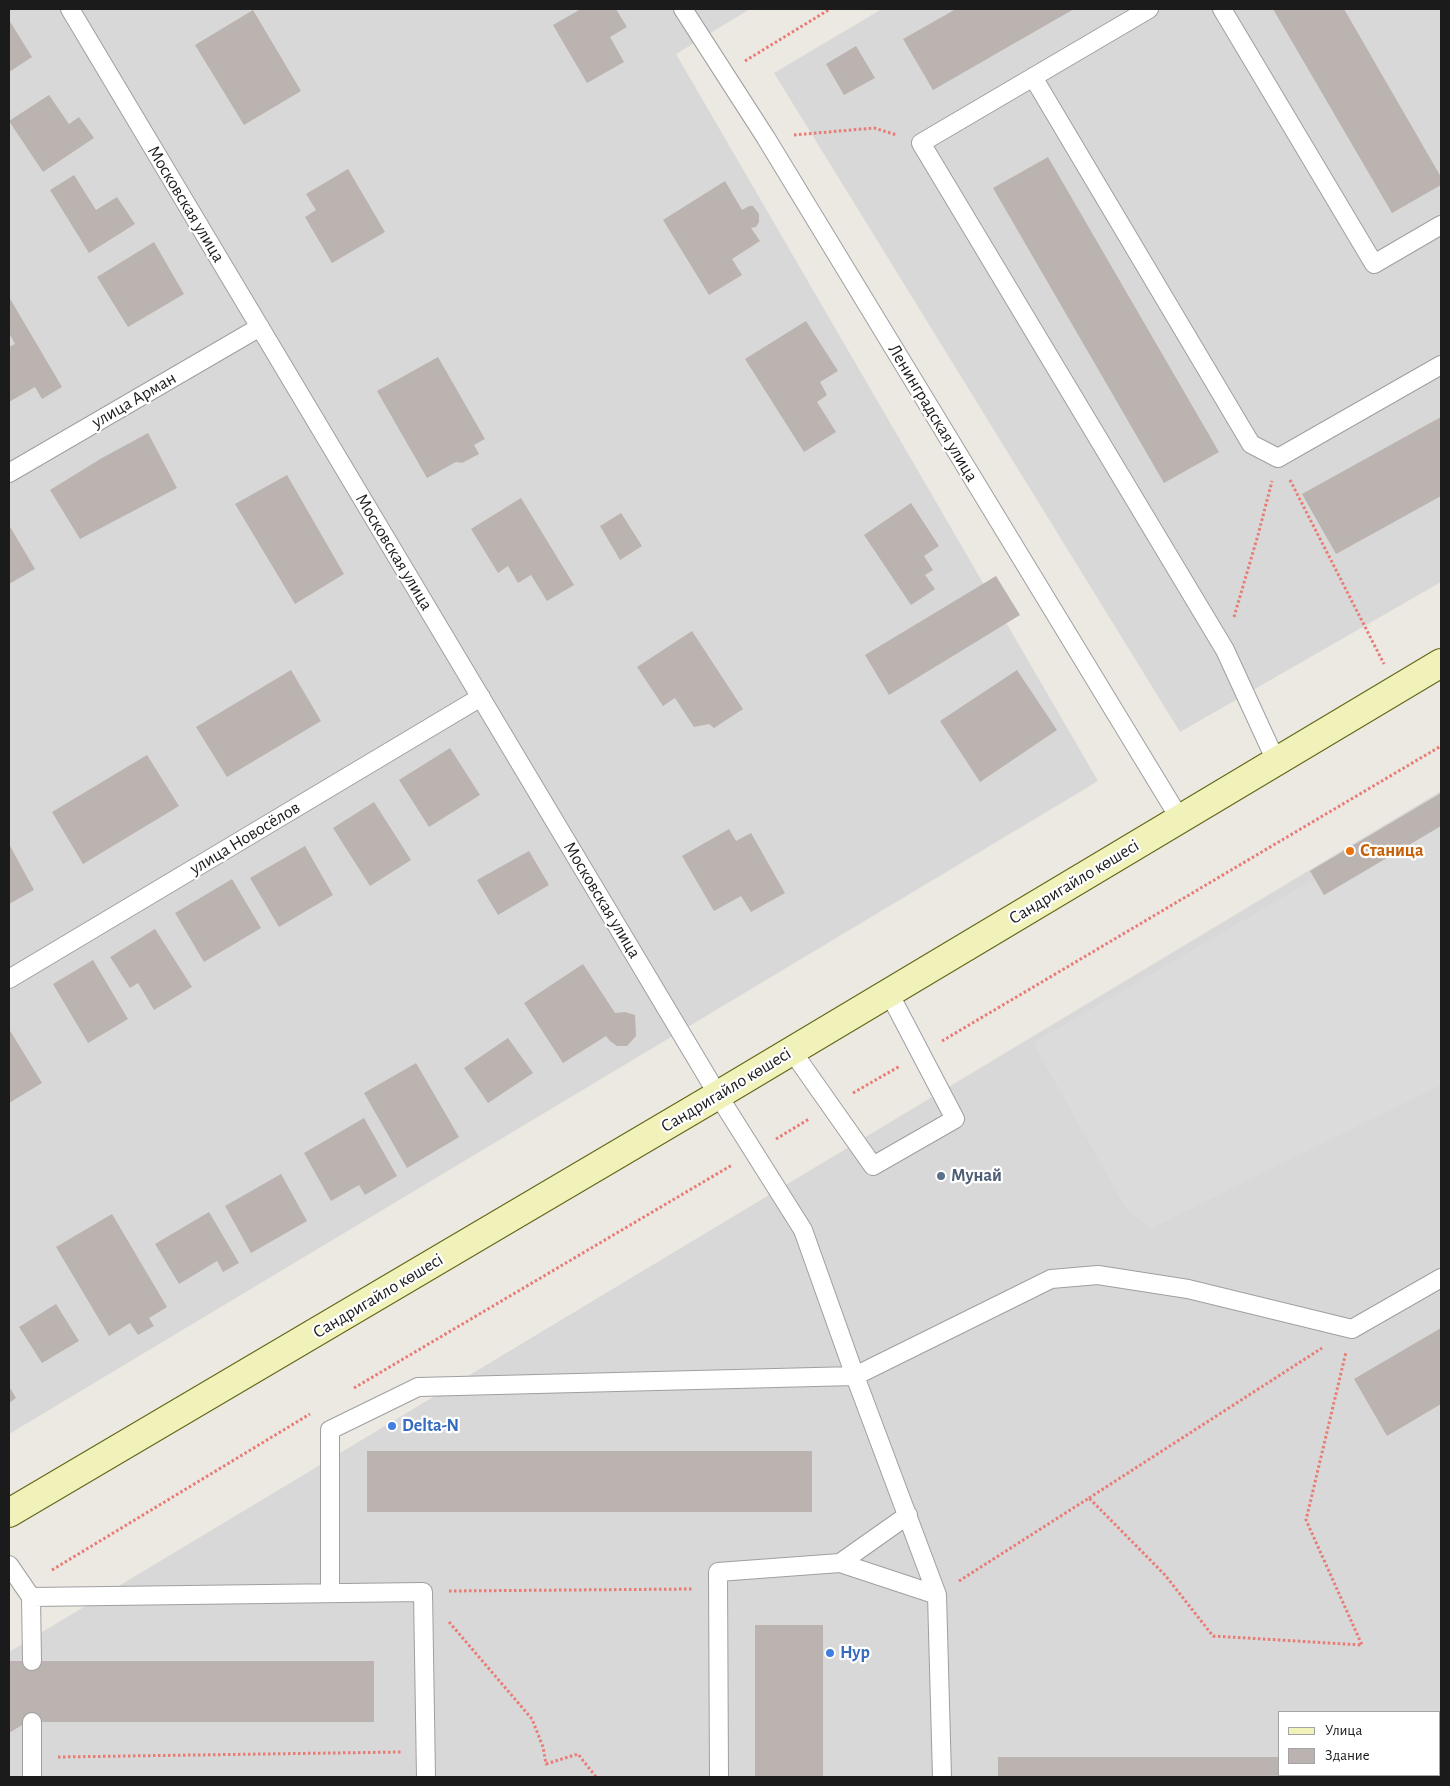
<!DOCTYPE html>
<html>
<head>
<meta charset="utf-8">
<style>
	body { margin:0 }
	#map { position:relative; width:1450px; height:1786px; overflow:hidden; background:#ece8e2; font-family:"Alegreya Sans",sans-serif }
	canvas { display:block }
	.frame { position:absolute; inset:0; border:10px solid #1b1b1b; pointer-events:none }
	.legend { position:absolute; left:1278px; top:1711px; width:162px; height:65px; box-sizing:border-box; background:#fff; border:1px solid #a4a4a4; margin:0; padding:6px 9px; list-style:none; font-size:15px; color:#1b1b1b }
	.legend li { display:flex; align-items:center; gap:10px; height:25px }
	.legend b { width:25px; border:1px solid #a4a4a4 }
</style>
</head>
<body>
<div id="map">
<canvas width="1450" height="1786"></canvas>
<div class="frame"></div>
<ul class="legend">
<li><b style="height:6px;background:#f1f1ba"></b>Улица</li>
<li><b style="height:14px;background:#bbb3af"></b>Здание</li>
</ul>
</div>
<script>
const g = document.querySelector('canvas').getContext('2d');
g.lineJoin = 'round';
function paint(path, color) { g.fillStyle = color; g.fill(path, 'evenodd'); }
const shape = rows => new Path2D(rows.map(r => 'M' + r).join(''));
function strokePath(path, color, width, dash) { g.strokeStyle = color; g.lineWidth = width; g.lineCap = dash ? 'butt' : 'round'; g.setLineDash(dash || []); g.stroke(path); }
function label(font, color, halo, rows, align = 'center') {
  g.font = font + ' "Alegreya Sans",sans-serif'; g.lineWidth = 4.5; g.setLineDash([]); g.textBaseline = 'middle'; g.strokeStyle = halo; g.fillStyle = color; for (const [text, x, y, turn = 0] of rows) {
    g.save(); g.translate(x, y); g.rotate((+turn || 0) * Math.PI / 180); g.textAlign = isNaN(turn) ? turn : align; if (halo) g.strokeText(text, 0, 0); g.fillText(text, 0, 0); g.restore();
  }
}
const residential = shape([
	[9,9,750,9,676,54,1098,781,9,1434],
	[882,9,1441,9,1441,582,1180,732,774,73],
	[1441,791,1441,1777,9,1777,9,1652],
	[1279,1712,1439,1712,1439,1775,1279,1775]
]);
const parking = shape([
	[1441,826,1441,1085,1152,1228,1128,1212,1033,1043,1314,879,1325,895]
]);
const building = shape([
	[581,9,616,9,627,27,610,37,624,62,587,83,553,25],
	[956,9,1074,9,933,90,903,39],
	[1273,9,1344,9,1441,177,1441,185,1392,213],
	[253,10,301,91,244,125,195,45],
	[9,20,32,57,9,72],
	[856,46,875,78,844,95,826,64],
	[49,95,69,124,79,117,94,138,43,172,9,121],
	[1048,157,1219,452,1164,483,993,188],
	[348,169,385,232,332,263,305,217,316,210,306,194],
	[74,175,96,210,117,197,135,224,89,253,50,190],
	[725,181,742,210,749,206,753,206,759,214,759,222,756,227,751,228,760,241,732,259,742,275,709,295,663,220],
	[154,242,184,294,128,327,97,277],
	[9,297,62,387,42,399,35,387,9,402,9,347,15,344,9,333],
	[806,321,838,371,820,382,827,395,817,402,836,432,804,452,745,359],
	[438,357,485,439,474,445,479,454,462,463,456,462,427,478,377,391],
	[1441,417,1441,496,1336,554,1302,494],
	[148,433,177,488,80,539,50,490,102,458],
	[287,475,344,574,295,604,235,504],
	[521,498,574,585,547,601,531,575,518,583,508,566,498,573,471,529],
	[911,503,939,546,924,556,933,570,925,575,935,589,911,605,864,535],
	[621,513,642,546,620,560,600,526],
	[9,525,35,569,9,584],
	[996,576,1020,615,889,695,865,655],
	[692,631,743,709,714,728,709,724,694,727,675,698,663,706,637,667],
	[291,670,321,721,227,777,196,727],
	[1017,670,1057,730,980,782,940,721],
	[450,748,480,795,429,827,399,780],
	[147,755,179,806,83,864,52,812],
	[1441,793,1441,826,1324,895,1310,871],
	[374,802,411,860,370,886,333,828],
	[729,829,736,841,751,833,785,893,751,912,741,896,714,911,682,856],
	[9,844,34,890,9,904],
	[305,846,333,895,279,927,250,878],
	[529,851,549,885,498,915,477,880],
	[232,879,261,928,204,962,175,913],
	[155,929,192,987,154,1010,138,983,130,988,110,957],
	[93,960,128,1019,88,1043,53,984],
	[583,964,615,1013,625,1012,635,1015,636,1036,627,1046,617,1046,610,1041,606,1036,563,1063,524,1003],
	[9,1029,42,1083,9,1103],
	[508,1038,533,1073,488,1103,464,1068],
	[416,1063,459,1137,407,1168,364,1093],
	[364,1118,397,1176,365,1195,359,1185,331,1201,304,1153],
	[281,1174,307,1221,251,1253,225,1206],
	[209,1212,239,1263,223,1272,217,1261,179,1284,155,1244],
	[112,1214,167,1307,149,1318,154,1326,138,1335,130,1323,109,1336,56,1247],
	[56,1304,79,1341,42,1363,19,1327],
	[1441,1328,1441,1404,1387,1436,1354,1379],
	[9,1386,16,1398,9,1403],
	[367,1451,812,1451,812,1512,367,1512],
	[755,1625,823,1625,823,1777,755,1777],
	[9,1661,374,1661,374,1722,27,1722,9,1733],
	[998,1757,1279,1757,1279,1775,1350,1775,1350,1777,998,1777]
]);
const path = shape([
	[745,61,830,9],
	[794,135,874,128,897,135],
	[1290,480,1384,664],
	[1234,617,1258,535,1272,481],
	[942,1041,1441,746],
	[853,1093,900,1066],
	[776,1139,809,1119],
	[354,1388,732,1165],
	[1089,1498,1322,1348],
	[52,1570,310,1414],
	[959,1581,1089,1498,1165,1575,1213,1636,1362,1645,1306,1520,1346,1352],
	[449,1591,692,1589],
	[449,1622,532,1719,543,1747,546,1764,578,1754,596,1777],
	[58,1757,401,1752]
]);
const lane = shape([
	[70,9,718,1095,803,1230,855,1376,937,1595,942,1777],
	[683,9,766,138,1180,819],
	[1149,9,921,143,1225,650,1276,761],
	[1222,9,1374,264,1441,225],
	[1033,77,1251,444,1278,458,1441,365],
	[9,473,260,327],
	[9,979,481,697],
	[792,1051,873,1166,955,1119,889,993],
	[840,1563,908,1515],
	[9,1565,31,1597,32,1661],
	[330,1593,330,1430,418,1387,855,1376,1051,1279,1098,1275,1188,1289,1352,1329,1441,1278],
	[31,1597,423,1592,426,1777],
	[32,1722,32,1777],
	[719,1777,718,1572,840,1563,937,1595]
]);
const secondary = shape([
	[9,1513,718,1095,1441,663]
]);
const markers = [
	[1350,851,5,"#e8710a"],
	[941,1176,5,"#5c6f8a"],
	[392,1426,5,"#3f7fe0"],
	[830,1653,5,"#3f7fe0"]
];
const streetNames = [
	["Московская улица",186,204,59],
	["улица Арман",134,400,-30],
	["Ленинградская улица",933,413,59],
	["Московская улица",394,552,59],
	["улица Новосёлов",245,838,-31],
	["Сандригайло көшесі",1074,882,-31],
	["Московская улица",602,900,59],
	["Сандригайло көшесі",726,1090,-31],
	["Сандригайло көшесі",378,1296,-31]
];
const foodNames = [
	["Станица",1360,851]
];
const serviceNames = [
	["Мунай",951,1176]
];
const shopNames = [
	["Delta-N",402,1426],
	["Нур",840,1653]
];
paint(residential, '#d9d8d8');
paint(parking, '#dbdbdb');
paint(building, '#bbb3af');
strokePath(lane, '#9f9f9f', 20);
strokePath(secondary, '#606410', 30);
strokePath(path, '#e97b75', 3, [2.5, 2.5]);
strokePath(lane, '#fff', 18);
strokePath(secondary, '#f1f1ba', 28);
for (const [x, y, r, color] of markers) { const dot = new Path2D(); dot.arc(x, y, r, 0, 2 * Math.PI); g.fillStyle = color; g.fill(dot); strokePath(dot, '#fff', 2); }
label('18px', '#1b1b1b', '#fff', streetNames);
label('bold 18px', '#c56008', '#fff', foodNames, 'left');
label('bold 18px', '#4e5e75', '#fff', serviceNames, 'left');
label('bold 18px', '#366cbe', '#fff', shopNames, 'left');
</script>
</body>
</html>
